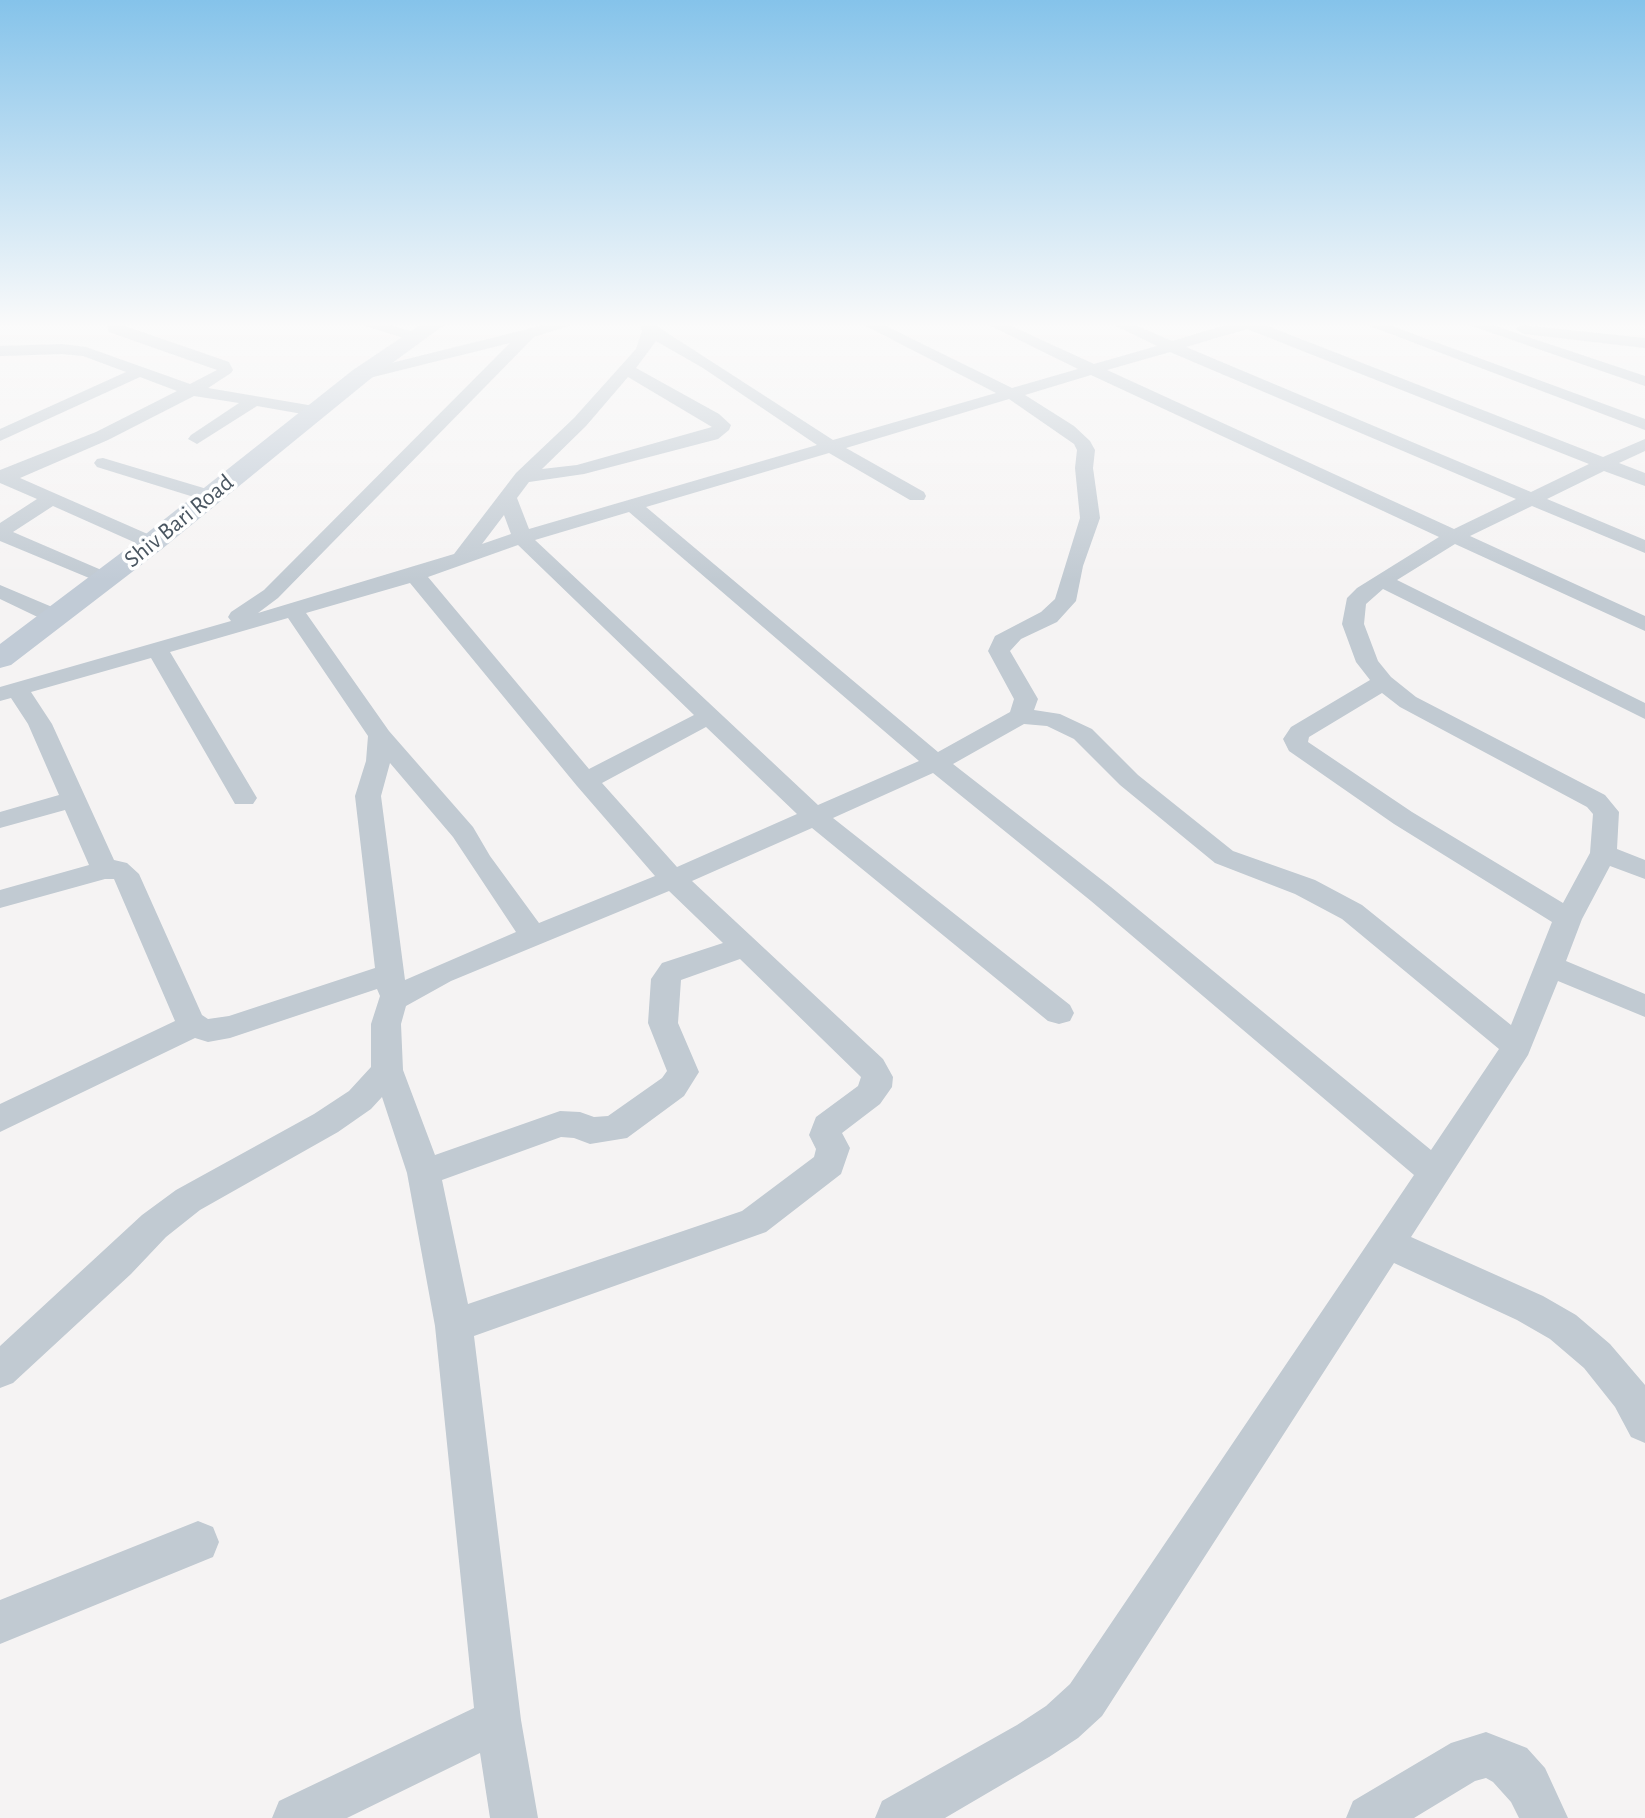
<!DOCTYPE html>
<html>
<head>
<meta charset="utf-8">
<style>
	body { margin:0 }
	canvas { display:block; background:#f5f3f3 }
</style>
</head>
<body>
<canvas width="1645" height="1818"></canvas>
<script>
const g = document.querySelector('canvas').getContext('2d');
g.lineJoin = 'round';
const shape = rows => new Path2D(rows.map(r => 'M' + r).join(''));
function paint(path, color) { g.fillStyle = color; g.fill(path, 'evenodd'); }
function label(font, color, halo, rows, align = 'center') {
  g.font = font + ' "Alegreya Sans",sans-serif'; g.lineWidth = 7; g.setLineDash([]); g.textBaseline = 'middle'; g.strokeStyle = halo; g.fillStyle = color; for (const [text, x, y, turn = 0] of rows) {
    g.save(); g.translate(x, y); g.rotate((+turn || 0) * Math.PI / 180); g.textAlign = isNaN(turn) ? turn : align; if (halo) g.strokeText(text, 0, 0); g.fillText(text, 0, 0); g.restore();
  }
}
const street = shape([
	[107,325,122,325,229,362,233,370,231,373,208,388,314,406,323,411,314,416,257,406,197,444,188,439,191,435,239,403,194,396,108,440,20,478,159,539,162,543,159,547,145,547,53,506,13,532,113,575,116,579,106,585,0,541,0,523,37,499,0,483,0,470,96,432,177,391,140,377,0,441,0,429,126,372,83,356,62,354,0,356,0,346,62,344,86,347,190,384,217,370,109,332,107,325],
	[362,325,389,325,421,334,424,337,416,342,362,325],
	[544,325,571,325,534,337,278,598,258,613,454,554,516,473,574,418,636,349,642,331,640,325,655,325,833,440,996,393,864,325,884,325,1012,388,1078,369,989,325,1009,325,1094,364,1157,346,1114,325,1135,325,1172,341,1226,325,1265,325,1603,457,1645,439,1645,451,1619,463,1645,473,1645,486,1604,471,1547,499,1645,540,1645,553,1532,506,1470,536,1645,616,1645,631,1455,544,1397,580,1645,703,1645,719,1383,589,1366,604,1364,624,1378,661,1391,677,1416,697,1605,795,1619,812,1617,849,1645,860,1645,879,1610,866,1582,919,1566,961,1645,994,1645,1017,1558,981,1528,1055,1411,1237,1543,1296,1576,1315,1610,1344,1645,1385,1645,1443,1631,1437,1615,1407,1584,1368,1550,1339,1517,1320,1394,1263,1102,1716,1078,1738,1049,1757,945,1818,875,1818,882,1801,1017,1725,1046,1706,1070,1684,1414,1175,1091,901,933,773,833,818,1070,1005,1074,1013,1070,1021,1059,1024,1048,1021,812,828,692,881,883,1059,893,1077,892,1087,880,1104,842,1133,850,1148,841,1174,766,1232,474,1336,521,1720,538,1818,490,1818,480,1753,347,1818,272,1818,279,1801,474,1708,435,1326,407,1173,382,1097,371,1109,338,1132,200,1210,166,1237,131,1274,13,1383,0,1388,0,1346,142,1215,176,1190,314,1114,349,1091,371,1067,371,1024,380,996,377,989,230,1038,208,1042,195,1038,0,1132,0,1104,175,1021,114,879,105,879,0,908,0,890,89,865,65,810,0,828,0,812,59,795,28,724,11,698,0,701,0,687,231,621,228,617,231,612,264,590,510,343,361,380,353,375,355,372,544,325],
	[1247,329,1589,464,1531,492,1186,347,1247,329],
	[656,341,703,368,817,445,529,529,517,498,529,482,584,474,718,439,729,430,731,425,719,414,636,368,656,341],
	[1170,352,1516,499,1454,529,1107,370,1170,352],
	[1091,375,1439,537,1357,588,1347,598,1342,624,1356,662,1370,680,1291,727,1283,739,1289,751,1394,824,1552,922,1511,1025,1362,905,1315,880,1233,851,1138,775,1092,729,1060,714,1034,710,1038,699,1010,651,1021,639,1057,622,1076,601,1083,566,1100,518,1093,468,1095,450,1090,441,1074,426,1025,395,1091,375],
	[628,377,712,427,577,465,542,469,586,426,628,377],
	[1009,399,1074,444,1077,450,1075,468,1080,518,1055,599,1041,612,995,636,988,651,1014,699,1010,712,938,752,646,507,829,453,910,500,924,500,926,496,924,492,846,448,1009,399],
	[629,512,919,761,818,805,535,540,629,512],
	[504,515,511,534,482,544,504,515],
	[518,545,694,715,589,769,428,577,518,545],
	[410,583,577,786,655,876,539,923,490,856,473,827,389,731,306,613,410,583],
	[288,618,368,736,366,761,355,796,375,968,229,1016,208,1019,202,1015,139,874,127,863,114,860,52,724,31,692,151,658,235,804,253,804,257,798,170,652,288,618],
	[1382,693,1400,707,1587,807,1593,814,1590,853,1563,903,1412,812,1308,742,1309,737,1382,693],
	[1024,724,1047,726,1074,739,1120,785,1215,863,1295,894,1342,919,1499,1049,1431,1150,1111,887,953,764,1024,724],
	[706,727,797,814,677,867,602,783,706,727],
	[390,763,453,837,516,932,405,980,381,796,390,763],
	[669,891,723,943,662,963,651,979,648,1023,667,1071,662,1078,608,1116,594,1117,580,1112,560,1111,435,1155,403,1070,401,1024,406,1006,451,981,669,891],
	[740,959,861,1077,858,1086,816,1117,809,1135,816,1149,814,1157,742,1211,468,1304,442,1180,561,1137,574,1138,590,1144,627,1138,684,1096,699,1072,678,1023,681,980,740,959],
	[1367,325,1389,325,1645,419,1645,430,1367,325],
	[1469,325,1492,325,1645,376,1645,386,1469,325],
	[1520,325,1645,338,1645,348,1524,334,1516,329,1520,325],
	[103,458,217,492,219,496,210,502,97,467,94,463,97,459,103,458],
	[0,585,64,612,67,617,64,622,48,622,0,599,0,585],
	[198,1521,213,1527,219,1542,213,1557,0,1644,0,1600,198,1521],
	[1486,1732,1527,1748,1545,1768,1568,1818,1519,1818,1511,1802,1493,1782,1486,1778,1475,1781,1414,1818,1346,1818,1353,1801,1451,1743,1486,1732]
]);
const secondary = shape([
	[420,325,444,325,369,380,162,549,11,665,0,668,0,644,142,537,353,370,420,325]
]);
const farStreetnames = [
	["Shiv Bari Road",179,521,-39]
];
paint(street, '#c1cad2');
paint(secondary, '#c1cbd6');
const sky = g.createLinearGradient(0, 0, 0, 580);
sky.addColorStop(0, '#85c3ea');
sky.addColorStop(0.56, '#fafafa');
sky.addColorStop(1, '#fafafa00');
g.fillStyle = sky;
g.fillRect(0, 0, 1645, 580);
label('24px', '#4a5661', '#fff', farStreetnames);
</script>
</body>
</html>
